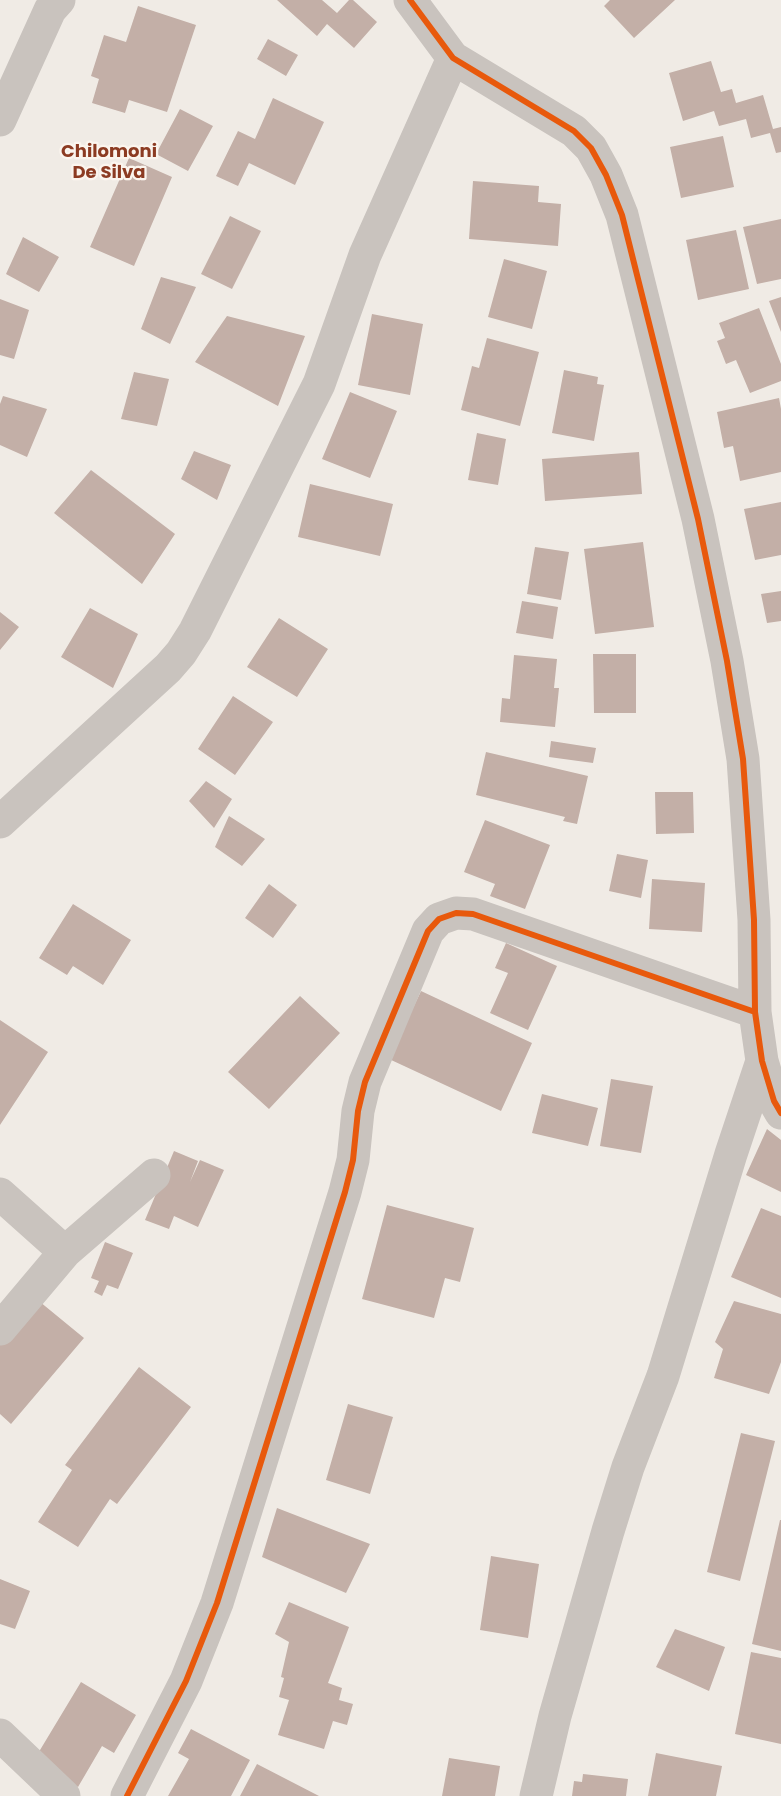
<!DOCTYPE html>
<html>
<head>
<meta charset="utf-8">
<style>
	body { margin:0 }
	canvas { display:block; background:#f0ebe5 }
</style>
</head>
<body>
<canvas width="781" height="1796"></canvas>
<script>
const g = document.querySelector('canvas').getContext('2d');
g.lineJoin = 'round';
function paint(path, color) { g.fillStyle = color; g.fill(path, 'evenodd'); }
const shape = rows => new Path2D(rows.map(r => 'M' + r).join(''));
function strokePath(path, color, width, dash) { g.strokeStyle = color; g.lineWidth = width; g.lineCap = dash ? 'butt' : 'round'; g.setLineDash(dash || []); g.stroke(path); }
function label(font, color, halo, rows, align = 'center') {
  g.font = font + ' Poppins,sans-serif'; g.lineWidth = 4.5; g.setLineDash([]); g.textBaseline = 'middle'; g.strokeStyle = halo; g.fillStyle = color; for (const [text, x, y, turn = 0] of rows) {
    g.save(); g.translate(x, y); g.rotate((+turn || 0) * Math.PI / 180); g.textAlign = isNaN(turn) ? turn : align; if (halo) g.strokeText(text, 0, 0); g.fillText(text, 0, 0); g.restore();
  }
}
const building = shape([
	[277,0,322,0,337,13,349,0,353,0,377,22,354,48,327,24,317,36],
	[610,0,675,0,634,38,604,6],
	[138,6,196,25,167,112,129,100,125,113,92,103,99,79,91,76,104,35,126,42],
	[268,39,298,55,286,76,257,59],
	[711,61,721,92,732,89,736,103,763,95,773,129,781,127,781,152,776,153,770,133,751,138,746,119,719,126,714,111,683,121,669,73],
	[273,98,324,122,295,185,249,163,238,186,216,176,238,131,255,139],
	[180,109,213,126,188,171,156,154],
	[723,136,734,187,681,198,670,147],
	[129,158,172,177,134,266,90,247],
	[473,181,539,186,538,202,561,204,558,246,469,239],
	[230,216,261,231,232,289,201,274],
	[781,219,781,279,757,284,743,227],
	[736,230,749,289,698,300,686,240],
	[23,237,59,257,39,292,6,274],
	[504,259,547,271,532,329,488,317],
	[161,277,196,287,170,344,141,329],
	[781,297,781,332,769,301],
	[0,299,29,310,14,359,0,355],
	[759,308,781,364,781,381,750,393,736,360,726,364,717,341,725,338,719,323],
	[372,314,423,324,410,395,358,385],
	[227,316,305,336,278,406,195,362],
	[487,338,539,352,520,426,461,410,472,366,479,368],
	[564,370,598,377,597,384,604,385,594,441,552,433],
	[134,372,169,379,157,426,121,419],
	[350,392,397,411,370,478,322,459],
	[3,396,47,409,27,457,0,445,0,404],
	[779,398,781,409,781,472,740,481,733,446,724,448,717,412],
	[477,433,506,439,498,485,468,480],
	[194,451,231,465,217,500,181,479],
	[639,452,642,494,545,501,542,459],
	[91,470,175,534,142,584,54,513],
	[310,484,393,504,380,556,298,537],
	[781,502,781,555,755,560,744,509],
	[643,542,654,627,595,634,584,549],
	[535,547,569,552,561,600,527,594],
	[781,591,781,621,767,623,761,594],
	[522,601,558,607,553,639,516,633],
	[90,608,138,634,113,688,61,657],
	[0,612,19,627,0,650],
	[279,618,328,649,297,697,247,667],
	[593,654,636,654,636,713,594,713],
	[514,655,557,659,554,688,559,688,555,727,500,722,502,698,510,699],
	[233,696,273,722,235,775,198,749],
	[551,741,596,748,593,763,549,757],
	[486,752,588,776,577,824,563,821,565,817,476,795],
	[206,781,232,799,214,828,189,801],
	[655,792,693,792,694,833,656,834],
	[229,816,265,839,242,866,215,847],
	[485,820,550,845,525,909,490,896,495,884,464,872],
	[617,854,648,860,641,898,609,891],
	[652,879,705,883,702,932,649,929],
	[269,884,297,905,273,938,245,918],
	[73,904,131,940,103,985,73,966,67,975,39,958],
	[506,943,557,966,528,1030,490,1013,508,973,495,968],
	[421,991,532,1043,501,1111,389,1059],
	[300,996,340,1033,269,1109,228,1072],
	[0,1020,48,1052,0,1125],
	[611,1079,653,1086,641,1153,600,1146],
	[542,1094,598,1108,588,1146,532,1133],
	[767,1129,781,1140,781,1192,746,1175],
	[174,1151,198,1161,190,1182,200,1160,224,1170,198,1227,174,1216,169,1229,145,1220],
	[387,1205,474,1228,460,1282,445,1278,434,1318,362,1299],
	[761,1208,781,1216,781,1298,731,1277],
	[105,1242,133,1253,118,1289,107,1285,102,1296,94,1292,99,1281,91,1278],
	[34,1297,84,1338,11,1424,0,1414,0,1338],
	[734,1301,781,1314,781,1362,769,1394,714,1378,723,1349,715,1342],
	[139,1367,191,1407,117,1504,110,1499,78,1547,38,1522,72,1470,65,1465],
	[348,1404,393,1417,370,1494,326,1480],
	[741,1433,775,1441,740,1581,707,1572],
	[277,1508,370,1544,346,1593,262,1557],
	[780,1520,781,1520,781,1651,752,1644],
	[491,1556,539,1564,528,1638,480,1630],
	[0,1579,30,1591,15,1629,0,1624],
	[289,1602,349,1627,328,1683,342,1688,339,1700,353,1704,347,1725,333,1721,324,1749,278,1735,289,1700,279,1697,284,1678,281,1677,289,1642,275,1634],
	[675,1629,725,1647,709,1691,656,1667],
	[751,1652,781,1658,781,1744,735,1734],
	[81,1682,136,1715,114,1753,102,1746,78,1787,34,1760],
	[191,1729,250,1760,231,1796,168,1796,189,1759,178,1753],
	[656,1753,722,1766,716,1796,648,1796],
	[449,1758,500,1766,495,1796,442,1796],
	[257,1764,319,1796,240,1796],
	[583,1774,628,1779,626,1796,572,1796,574,1781,582,1782]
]);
const minor = shape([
	[410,0,453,58,574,131,591,148,606,175,622,215,698,519,727,661,743,759,754,920,755,1012,762,1061,774,1101,781,1113],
	[0,120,50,10,59,0],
	[0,822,168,668,181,653,195,631,319,384,365,255,453,58],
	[0,1194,65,1252],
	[0,1329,65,1252,154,1175],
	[0,1735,64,1796],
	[127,1796,186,1681,217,1603,345,1192,353,1160,358,1111,365,1082,428,931,439,919,456,913,473,914,755,1012],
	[536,1796,555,1716,608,1531,628,1467,663,1376,731,1154,762,1061]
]);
const cycleway = shape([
	[410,0,453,58,574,131,591,148,606,175,622,215,698,519,727,661,743,759,754,920,755,1012,762,1061,774,1101,781,1113],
	[127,1796,186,1681,217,1603,345,1192,353,1160,358,1111,365,1082,428,931,439,919,456,913,473,914,755,1012]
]);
const quarterNames = [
	["Chilomoni",109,152],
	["De Silva",109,173]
];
paint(building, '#c3afa7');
strokePath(minor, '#c9c3be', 33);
strokePath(cycleway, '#e8590c', 6);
label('bold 18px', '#8c3b22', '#fbf5ee', quarterNames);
</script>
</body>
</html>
